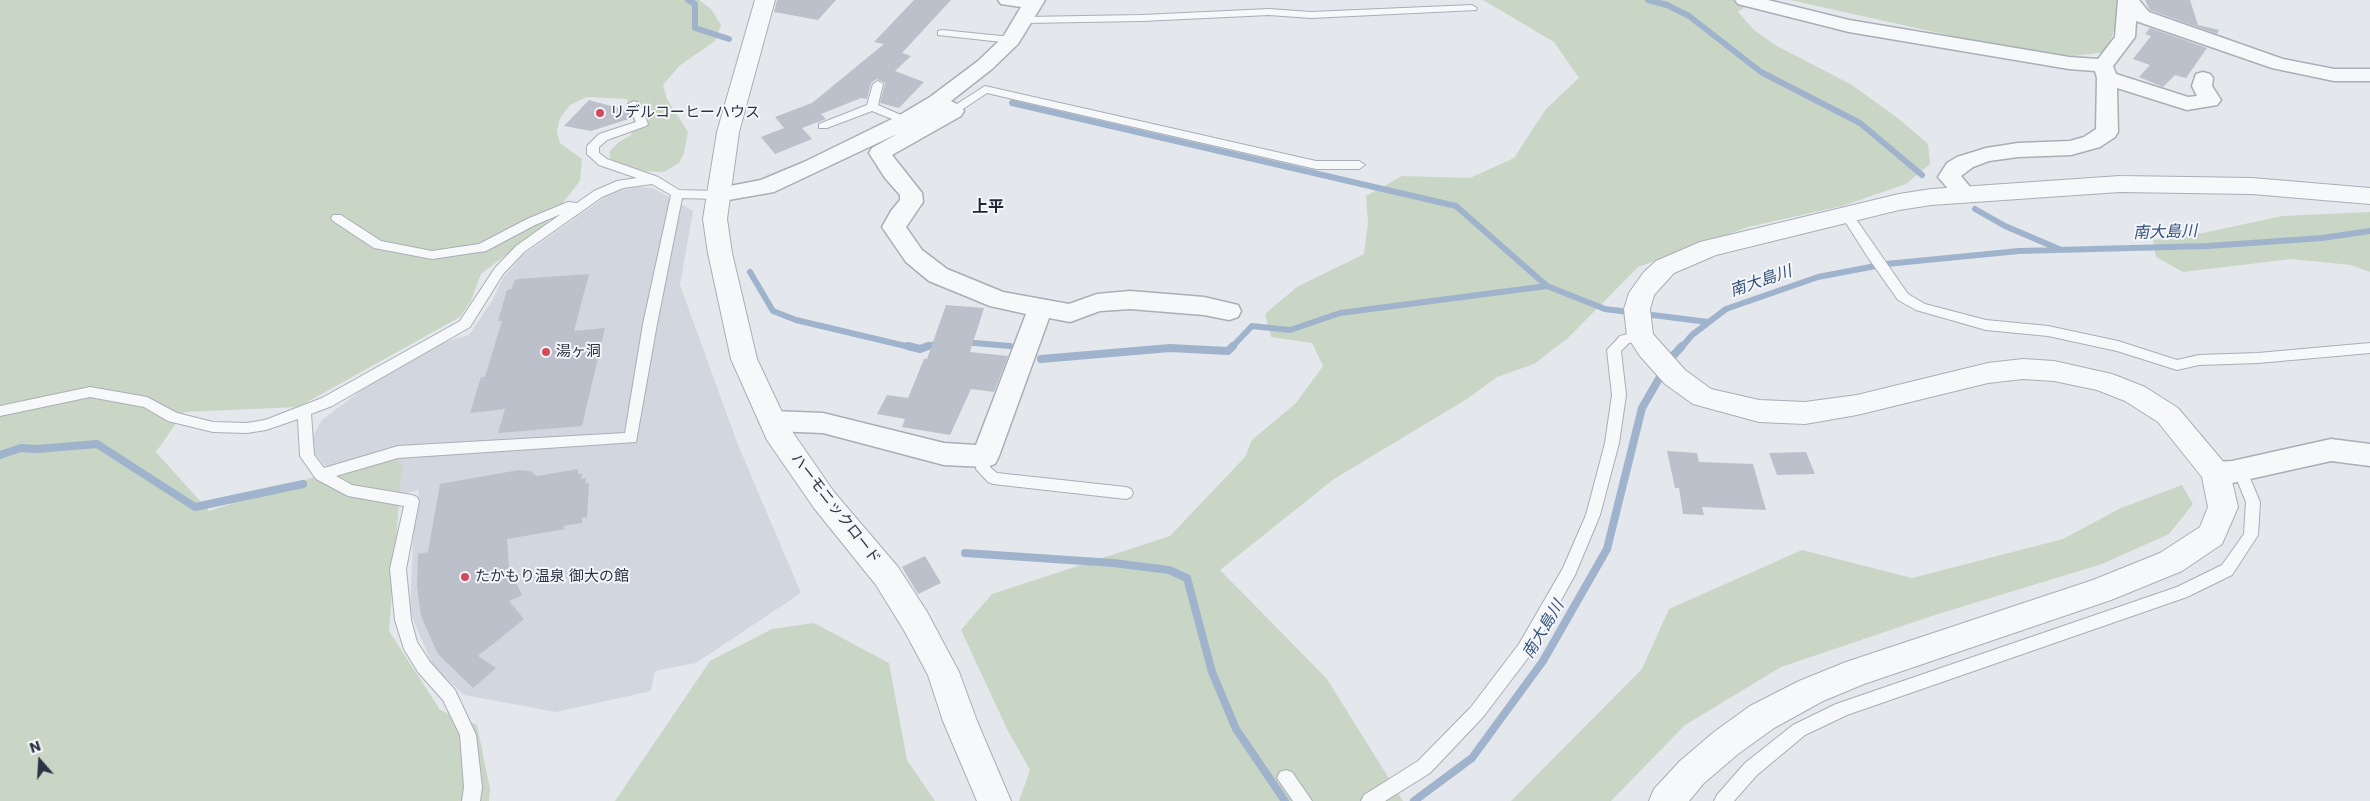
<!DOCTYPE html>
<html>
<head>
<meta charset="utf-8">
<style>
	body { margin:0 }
	#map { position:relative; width:2370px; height:801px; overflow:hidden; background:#e4e7ec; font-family:Poppins,sans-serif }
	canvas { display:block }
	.north { position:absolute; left:15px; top:736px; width:50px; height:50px; -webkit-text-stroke:4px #f4f6f9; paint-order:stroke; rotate:341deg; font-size:14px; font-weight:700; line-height:20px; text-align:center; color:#2b3445 }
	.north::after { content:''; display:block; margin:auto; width:18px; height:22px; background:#2b3445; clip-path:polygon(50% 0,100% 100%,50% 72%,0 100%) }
</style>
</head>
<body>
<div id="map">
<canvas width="2370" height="801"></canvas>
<div class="north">N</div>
</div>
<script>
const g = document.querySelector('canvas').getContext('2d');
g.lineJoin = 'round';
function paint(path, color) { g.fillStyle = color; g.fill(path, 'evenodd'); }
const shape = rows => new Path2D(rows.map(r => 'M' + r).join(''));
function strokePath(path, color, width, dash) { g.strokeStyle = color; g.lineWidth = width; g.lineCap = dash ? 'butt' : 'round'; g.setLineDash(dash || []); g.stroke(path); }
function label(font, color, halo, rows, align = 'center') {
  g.font = font + ' Poppins,"Noto Sans JP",sans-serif'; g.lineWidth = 4; g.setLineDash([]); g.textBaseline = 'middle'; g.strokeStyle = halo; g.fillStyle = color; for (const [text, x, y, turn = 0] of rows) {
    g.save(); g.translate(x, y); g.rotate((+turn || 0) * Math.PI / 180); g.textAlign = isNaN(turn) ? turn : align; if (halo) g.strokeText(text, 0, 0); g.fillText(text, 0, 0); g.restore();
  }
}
const built = shape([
	[638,187,653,188,693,211,680,285,738,445,801,593,696,663,655,671,651,691,556,712,464,695,433,666,410,612,413,538,419,490,406,493,370,487,343,478,323,464,313,451,312,438,322,420,375,380,445,342,469,335,492,301,503,278,523,255,604,198,618,191]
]);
const green = shape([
	[0,0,699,0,711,9,721,25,715,41,679,66,663,85,667,99,688,132,684,153,679,163,664,172,645,171,611,160,609,152,619,142,631,135,634,123,627,99,587,97,570,105,560,118,557,131,560,143,582,159,580,181,546,224,481,274,471,301,460,317,298,407,184,412,156,452,209,511,311,478,380,453,402,464,389,631,440,710,477,725,490,789,489,801,0,801],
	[1483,0,1767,0,1748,5,1738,12,1754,30,1777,46,1852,85,1899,119,1928,144,1930,164,1906,184,1842,206,1748,227,1638,267,1568,338,1534,364,1497,377,1467,399,1334,479,1220,570,1327,679,1403,801,1019,801,1030,770,1007,729,961,630,992,594,1170,536,1245,457,1252,440,1296,403,1323,366,1312,343,1271,337,1265,314,1297,287,1364,254,1368,223,1366,196,1402,176,1470,178,1514,158,1546,109,1579,78,1554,42],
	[1790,0,2117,0,2116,27,2105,52,2074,56,2045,54,1957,37],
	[2370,212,2370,272,2351,265,2291,259,2183,272,2156,257,2153,240,2203,233,2282,216],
	[2182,485,2193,504,2169,534,2102,564,1938,614,1781,667,1685,725,1611,801,1511,801,1642,669,1669,609,1802,550,1912,578,2063,539,2121,508],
	[814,623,889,663,907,760,935,801,615,801,710,661,772,629]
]);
const streamFar1 = shape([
	[688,0,695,4,695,28,729,39],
	[1648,0,1667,5,1689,16,1761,72,1860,123,1922,175],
	[1012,103,1456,206,1547,286,1605,309,1708,322],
	[1975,209,2005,226,2059,249],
	[750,272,773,311,796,320,914,348],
	[963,342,1010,346],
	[924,348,942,341],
	[1231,348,1252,326,1290,330,1340,313,1547,286],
	[1681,348,1692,335,1726,309,1818,277,1886,264,2019,251,2208,246,2322,238,2370,231]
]);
const stream = shape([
	[908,346,920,349,928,346],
	[1041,359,1170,348,1228,351,1233,346],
	[0,455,21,448,37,449,97,444,195,507,303,484],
	[965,553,1113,563,1169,570,1187,578,1212,672,1236,729,1285,801],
	[1414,801,1472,758,1543,661,1607,549,1642,408,1671,358,1682,346]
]);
const building = shape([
	[777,0,836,0,818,20,774,12],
	[914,0,951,0,902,53,911,56,895,71,924,82,899,108,880,103,885,83,877,79,871,83,867,99,861,98,821,114,826,119,802,128,812,139,775,154,761,137,784,128,775,117,812,103,884,44,874,42],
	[2145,0,2190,0,2198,25,2219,30,2217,34,2150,10],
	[2150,28,2207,48,2186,78,2175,75,2163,87,2139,77,2150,65,2133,59,2151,36,2145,34],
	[589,100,629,111,632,118,591,131,564,126],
	[589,274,574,331,605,328,582,426,498,433,505,409,470,413,481,377,485,377,502,321,498,321,507,290,512,289,514,281,518,279],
	[946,305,984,308,970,352,1008,356,994,392,971,389,950,435,902,427,905,419,877,414,887,395,908,398,924,359,927,359],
	[1667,451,1697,453,1699,462,1753,464,1766,510,1702,507,1704,515,1683,514,1679,488,1675,488],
	[1806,452,1815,474,1777,475,1769,453],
	[578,469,578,474,582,474,581,479,586,478,586,484,589,483,587,517,582,518,582,523,563,526,565,529,507,539,509,568,522,595,509,601,524,619,478,656,496,668,473,688,438,654,421,616,417,585,418,554,428,552,440,484,519,470,530,471,537,476],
	[925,556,941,583,918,594,902,567]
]);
const service = shape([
	[1472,5,1477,8,1476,10,1311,18,1269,15,1142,21,1025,23,1020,20,1025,17,1142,15,1269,9,1311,12,1472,5],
	[942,30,1011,37,1016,40,1011,43,938,35,938,31,942,30],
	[878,81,883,84,878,105,910,119,910,123,902,123,872,111,827,128,819,128,819,124,867,105,873,84,878,81],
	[985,86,1316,161,1359,161,1365,165,1359,169,1316,169,987,93,957,113,949,113,949,109,985,86],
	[634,101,640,104,648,124,646,126,607,140,599,147,599,153,607,159,658,177,679,190,717,191,723,195,717,199,682,198,657,324,636,442,398,458,336,476,352,485,412,495,417,497,419,501,406,569,411,620,417,642,430,662,455,690,476,735,482,787,480,801,462,801,464,787,460,735,443,700,418,672,404,649,395,620,390,569,404,506,348,496,316,479,300,456,298,419,266,430,247,433,213,432,168,421,144,407,90,397,0,416,0,406,90,387,147,397,177,413,213,422,247,423,265,420,322,398,460,321,495,268,516,246,561,214,535,225,486,251,432,259,374,248,333,221,331,218,333,215,341,215,381,241,432,251,479,244,527,219,568,202,577,203,594,191,617,181,637,178,599,165,587,154,587,146,599,134,636,122,628,104,634,101],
	[652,184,671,195,643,324,625,433,398,446,324,468,314,455,311,414,332,406,470,327,503,274,524,252,602,197,623,188,652,184],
	[1847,211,1851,212,1908,294,1925,304,1986,320,2048,326,2118,341,2177,360,2199,355,2258,353,2370,343,2370,353,2258,363,2199,365,2177,370,2117,351,2048,336,1986,330,1916,310,1898,300,1867,256,1841,215,1847,211],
	[1640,331,1645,333,1647,336,1645,339,1629,343,1621,351,1626,395,1619,443,1600,515,1575,575,1531,654,1483,717,1430,773,1385,801,1361,801,1364,795,1418,761,1471,707,1519,644,1563,568,1586,515,1605,443,1612,395,1607,350,1620,336,1640,331],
	[985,450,990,452,992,456,990,467,997,473,1126,487,1131,489,1133,493,1131,497,1126,499,993,484,988,482,976,469,978,456,980,452,985,450],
	[2240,464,2245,466,2260,502,2258,535,2232,575,2187,597,1847,715,1805,735,1757,775,1734,801,1714,801,1717,795,1745,763,1793,725,1836,704,2177,587,2222,565,2244,534,2246,502,2233,470,2235,466,2240,464],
	[1286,770,1292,772,1312,801,1293,801,1277,778,1280,772,1286,770]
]);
const minor = shape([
	[998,0,1045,0,1018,44,992,69,951,101,961,106,964,111,961,116,892,155,922,193,923,202,906,227,922,250,947,269,1003,292,1069,304,1097,294,1130,291,1204,297,1238,305,1241,311,1238,317,1229,320,1204,315,1130,309,1100,311,1070,322,1049,318,999,456,995,464,985,467,944,465,823,433,772,431,763,428,759,421,763,414,772,411,823,413,944,443,976,445,1026,314,990,306,929,281,906,262,882,227,891,211,900,200,900,195,885,178,869,153,872,148,899,133,774,192,717,202,709,200,706,195,709,190,761,180,804,162,898,116,930,97,978,61,1003,37,1021,7,1001,4,998,0],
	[1735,0,1768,0,1849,20,2069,57,2098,59,2115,37,2118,0,2139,0,2149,12,2283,59,2334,69,2370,69,2370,81,2334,81,2272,68,2136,21,2135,37,2113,66,2116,74,2188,97,2197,96,2192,86,2196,74,2203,72,2210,74,2213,78,2212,86,2221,100,2217,105,2187,110,2117,88,2118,132,2115,137,2100,147,2071,155,2018,157,1989,161,1973,167,1961,176,1976,194,1973,199,1965,201,1957,199,1938,177,1947,163,1957,157,1986,148,2018,143,2070,141,2084,137,2096,129,2097,78,2095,71,2069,69,1849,32,1738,4,1735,0],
	[2331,439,2370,444,2370,466,2331,461,2232,483,2216,484,2206,481,2202,473,2206,465,2216,462,2232,461,2331,439]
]);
const tertiary = shape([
	[755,0,775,0,739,132,727,219,732,253,757,359,789,427,834,492,898,567,927,612,959,672,977,721,1011,801,977,801,943,721,928,675,905,632,876,585,814,508,767,440,731,359,708,253,703,219,717,132,755,0],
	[2120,176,2252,178,2370,188,2370,204,2252,194,2120,192,1931,205,1899,210,1716,255,1674,273,1654,295,1650,309,1653,334,1685,370,1711,389,1759,400,1805,402,1857,395,1988,363,2023,359,2054,361,2112,374,2145,387,2178,408,2226,465,2230,473,2238,507,2222,544,2182,571,2111,600,1864,684,1823,701,1774,728,1738,754,1704,783,1689,801,1649,801,1654,789,1680,761,1714,732,1750,706,1799,681,1846,662,2093,580,2160,553,2200,527,2208,507,2202,477,2158,422,2125,401,2097,390,2054,381,2023,379,1988,383,1857,415,1805,424,1759,422,1693,404,1665,384,1640,356,1627,336,1624,309,1629,293,1644,272,1656,261,1700,242,1899,194,1931,189,2120,176]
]);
const markers = [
	[600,113,5,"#d1495b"],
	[546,352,5,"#d1495b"],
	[465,577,5,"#d1495b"]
];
const poiNames = [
	["リデルコーヒーハウス",610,113],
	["湯ヶ洞",556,352],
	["たかもり温泉 御大の館",475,577]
];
const streetNames = [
	["ハーモニックロード",835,509,52]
];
const neighbourhoodNames = [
	["上平",988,208]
];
const waterNames = [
	["南大島川",2165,233,-2],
	["南大島川",1761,282,-19],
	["南大島川",1544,630,-59]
];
paint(built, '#d2d6de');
paint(green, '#c9d6c5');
strokePath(streamFar1, '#9fb4cc', 6);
strokePath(stream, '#9fb4cc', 8);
paint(building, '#bbc0ca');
strokePath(service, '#a9aeb7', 2);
strokePath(minor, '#a9aeb7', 3);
strokePath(tertiary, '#a9aeb7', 2);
paint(service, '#f7f8fa');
paint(minor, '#f7f8fa');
paint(tertiary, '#f7f8fa');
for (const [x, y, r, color] of markers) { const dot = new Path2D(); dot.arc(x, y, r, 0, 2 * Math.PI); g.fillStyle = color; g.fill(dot); strokePath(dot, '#f4f6f9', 2); }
label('15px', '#2b3445', '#f4f6f9', poiNames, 'left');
label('15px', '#2b3445', '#f4f6f9', streetNames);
label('bold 16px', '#1d2536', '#f4f6f9', neighbourhoodNames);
label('italic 16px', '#34527a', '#f4f6f9', waterNames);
</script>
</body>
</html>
